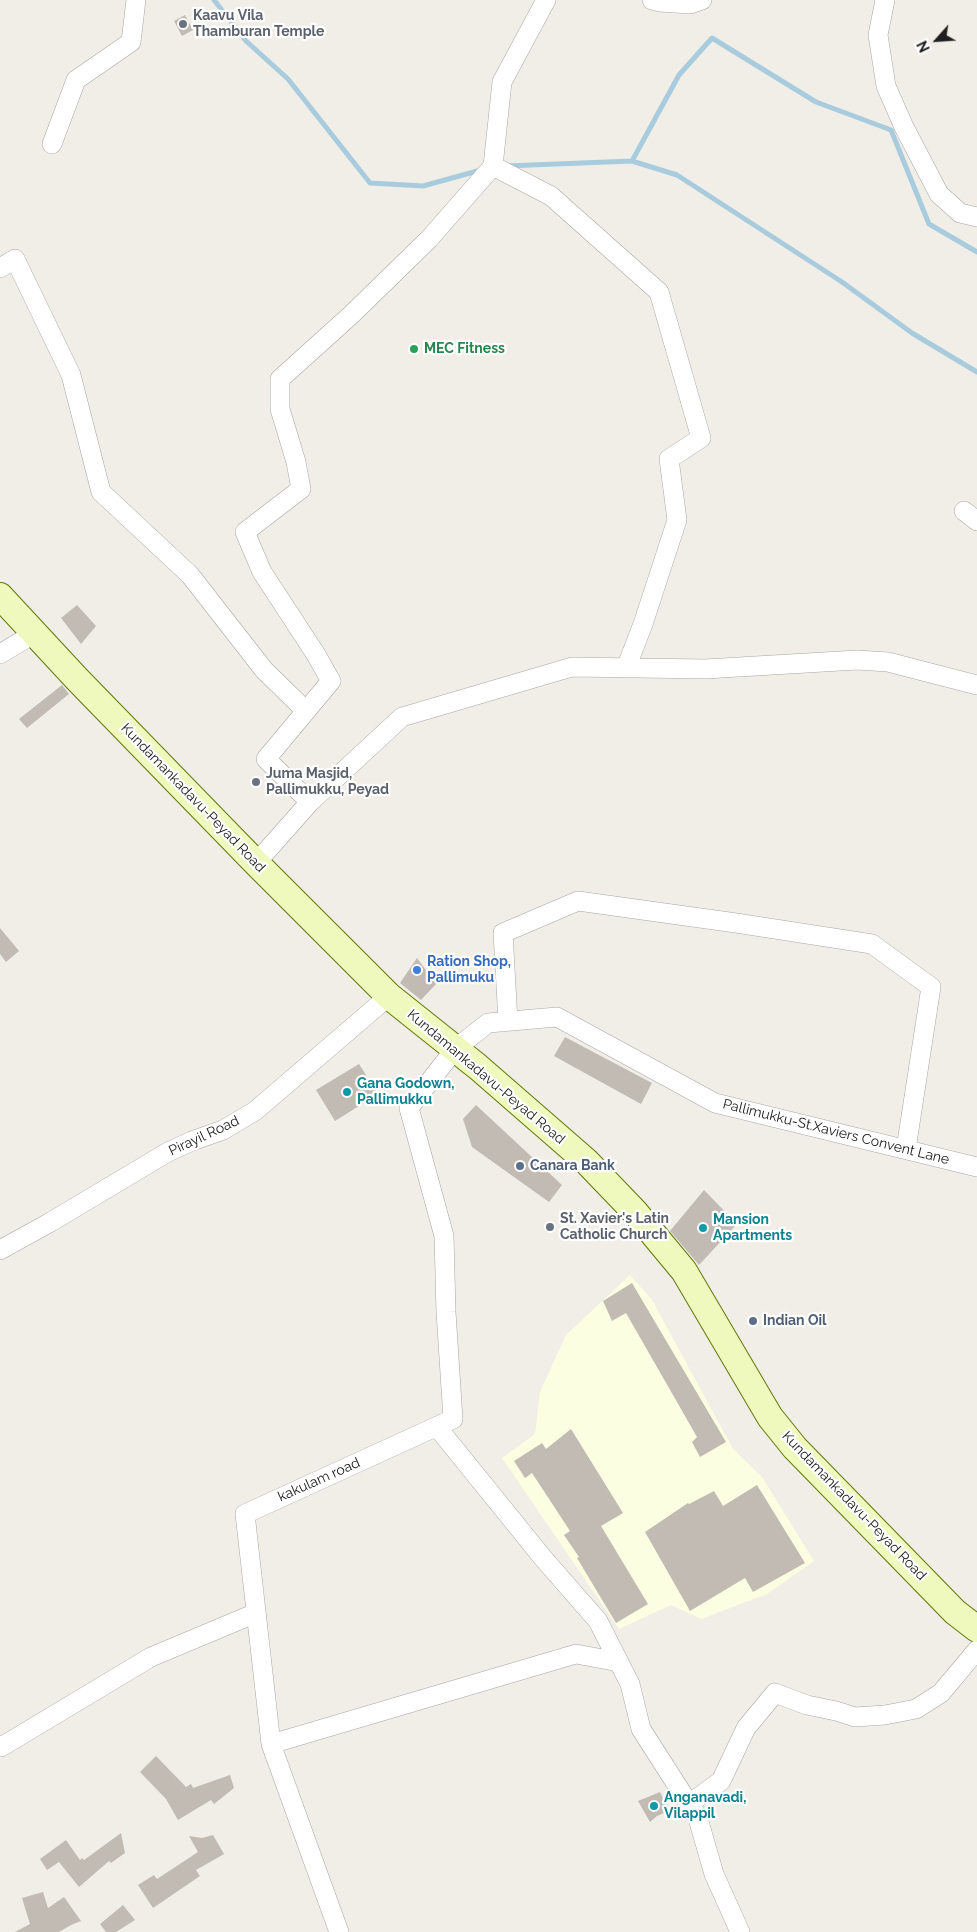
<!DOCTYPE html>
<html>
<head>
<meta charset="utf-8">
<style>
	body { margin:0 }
	#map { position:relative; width:977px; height:1932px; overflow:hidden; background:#f1eee7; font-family:Raleway,sans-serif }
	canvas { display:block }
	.north { position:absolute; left:912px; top:15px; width:50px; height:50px; -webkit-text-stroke:4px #fff; paint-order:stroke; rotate:244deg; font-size:14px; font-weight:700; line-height:20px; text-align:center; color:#202020 }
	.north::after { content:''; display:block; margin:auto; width:18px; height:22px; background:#202020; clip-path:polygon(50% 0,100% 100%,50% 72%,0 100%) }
</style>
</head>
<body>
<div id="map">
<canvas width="977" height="1932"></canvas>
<div class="north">N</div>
</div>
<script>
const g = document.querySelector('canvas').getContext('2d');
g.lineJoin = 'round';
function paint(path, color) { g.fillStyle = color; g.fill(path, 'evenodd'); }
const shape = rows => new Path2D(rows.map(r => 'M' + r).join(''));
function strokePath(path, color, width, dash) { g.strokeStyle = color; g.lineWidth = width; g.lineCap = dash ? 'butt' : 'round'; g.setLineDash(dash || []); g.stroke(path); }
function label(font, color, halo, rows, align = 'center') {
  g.font = font + ' Raleway,sans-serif'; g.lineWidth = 4.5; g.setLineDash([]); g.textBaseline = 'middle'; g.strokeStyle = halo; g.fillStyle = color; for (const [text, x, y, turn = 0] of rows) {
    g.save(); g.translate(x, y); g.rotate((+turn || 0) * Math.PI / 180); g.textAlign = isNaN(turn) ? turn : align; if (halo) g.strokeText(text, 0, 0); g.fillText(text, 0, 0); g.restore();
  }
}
const education = shape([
	[630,1275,652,1300,733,1449,762,1477,814,1561,767,1594,701,1619,671,1605,619,1629,502,1458,535,1434,540,1392,566,1335]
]);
const stream = shape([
	[214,0,246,41,288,79,370,183,423,186,481,170],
	[632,161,679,75,712,38,816,102,891,130,929,224,977,252],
	[506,166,632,161,677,175,842,282,912,333,977,372]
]);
const building = shape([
	[185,15,193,30,182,36,174,21],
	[77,605,96,626,81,644,61,618],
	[62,685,69,694,27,728,19,719],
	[0,928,19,951,6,962,0,954],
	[417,958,436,984,421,1000,400,983],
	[565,1037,652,1083,641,1104,554,1056],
	[359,1064,378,1094,335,1121,316,1090],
	[476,1105,562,1185,549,1202,472,1147,463,1119],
	[704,1190,737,1224,699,1265,670,1231],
	[632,1283,726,1442,700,1457,692,1442,697,1437,626,1313,612,1321,603,1301],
	[571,1429,623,1513,601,1526,648,1604,616,1623,577,1558,579,1557,564,1535,570,1531,532,1473,525,1478,514,1461,542,1443,546,1449],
	[757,1485,805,1563,753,1592,745,1578,690,1611,645,1532,688,1503,689,1504,714,1491,723,1506],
	[156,1756,186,1787,191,1784,193,1788,230,1775,234,1788,214,1804,211,1800,178,1820,166,1799,140,1772],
	[660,1792,669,1811,657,1816,650,1822,638,1801],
	[121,1833,125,1853,111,1863,109,1861,79,1887,59,1862,47,1870,40,1859,66,1840,80,1860,82,1858,84,1860],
	[213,1835,224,1854,196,1870,200,1876,153,1908,138,1885,154,1875,157,1879,198,1852,189,1836,202,1838],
	[43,1892,48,1908,64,1897,81,1921,71,1925,59,1932,15,1932,30,1924,22,1898],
	[123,1905,135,1920,116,1932,106,1932,100,1924]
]);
const minor = shape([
	[652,0,660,2,690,4,702,0],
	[885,0,878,35,886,86,904,127,939,194,960,213,977,217],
	[52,144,76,80,131,42,136,0],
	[493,166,551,196,659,292,701,438,669,459,677,520,643,624,626,668],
	[0,268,15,259,71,375,101,492,190,575,264,670,306,711],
	[964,511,977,521],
	[0,654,35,633],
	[310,802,266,759,331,681,315,653,262,572,245,532,301,489,296,462,280,409,280,379,351,315,429,239,493,166,502,82,546,0],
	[256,863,310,802,402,717,572,667,705,669,857,660,888,662,977,685],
	[508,1021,503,933,578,901,736,923,872,944,931,987,906,1149],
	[0,1250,49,1223,168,1152,192,1141,223,1130,255,1111,389,996],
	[437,1427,543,1558,598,1621,630,1684,641,1729,689,1804],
	[271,1744,576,1654,619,1662],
	[0,1745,1,1747,151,1657,256,1613],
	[339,1932,271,1744,245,1514,453,1419,446,1312,444,1236,409,1108,455,1049,488,1023,557,1017,715,1103,977,1167],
	[740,1932,714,1874,697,1815,689,1804,721,1781,746,1728,775,1693,807,1705,836,1711,855,1717,885,1715,916,1709,941,1693,977,1650]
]);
const secondary = shape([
	[0,596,77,679,256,863,389,996,478,1067,586,1161,635,1212,684,1271,770,1417,795,1448,955,1612,977,1629]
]);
const markers = [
	[183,24,5,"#6b7280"],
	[414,349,5,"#2e9e5b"],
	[256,782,5,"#6b7280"],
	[417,970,5,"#3f7fe0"],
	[347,1092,5,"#0f9aa8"],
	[520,1166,5,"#5c6f8a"],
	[550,1227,5,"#6b7280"],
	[703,1228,5,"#0f9aa8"],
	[753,1321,5,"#5c6f8a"],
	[654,1806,5,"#0f9aa8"]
];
const worshipNames = [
	["Kaavu Vila",193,16],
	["Thamburan Temple",193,32],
	["Juma Masjid,",266,774],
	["Pallimukku, Peyad",266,790],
	["St. Xavier's Latin",560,1219],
	["Catholic Church",560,1235]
];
const leisureNames = [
	["MEC Fitness",424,349]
];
const streetNames = [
	["Kundamankadavu-Peyad Road",193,798,46],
	["Kundamankadavu-Peyad Road",486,1077,40],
	["Pallimukku-St.Xaviers Convent Lane",836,1132,14],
	["Pirayil Road",204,1136,-25],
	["kakulam road",319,1480,-24],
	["Kundamankadavu-Peyad Road",854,1506,46]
];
const shopNames = [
	["Ration Shop,",427,962],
	["Pallimuku",427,978]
];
const cultureNames = [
	["Gana Godown,",357,1084],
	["Pallimukku",357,1100],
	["Mansion",713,1220],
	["Apartments",713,1236],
	["Anganavadi,",664,1798],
	["Vilappil",664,1814]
];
const serviceNames = [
	["Canara Bank",530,1166],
	["Indian Oil",763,1321]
];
paint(education, '#fcfee2');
strokePath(stream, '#a8ccdd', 5);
paint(building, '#c1bbb3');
strokePath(minor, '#a7a7a7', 20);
strokePath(secondary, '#607807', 28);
strokePath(minor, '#fff', 19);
strokePath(secondary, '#eff9bd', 26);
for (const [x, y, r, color] of markers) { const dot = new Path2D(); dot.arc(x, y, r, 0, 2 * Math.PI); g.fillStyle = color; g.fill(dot); strokePath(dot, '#fff', 2); }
label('bold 14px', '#5b616d', '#fff', worshipNames, 'left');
label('bold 14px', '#27864d', '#fff', leisureNames, 'left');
label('14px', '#202020', '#fff', streetNames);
label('bold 14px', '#366cbe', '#fff', shopNames, 'left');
label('bold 14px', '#0d838f', '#fff', cultureNames, 'left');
label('bold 14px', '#4e5e75', '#fff', serviceNames, 'left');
</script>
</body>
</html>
